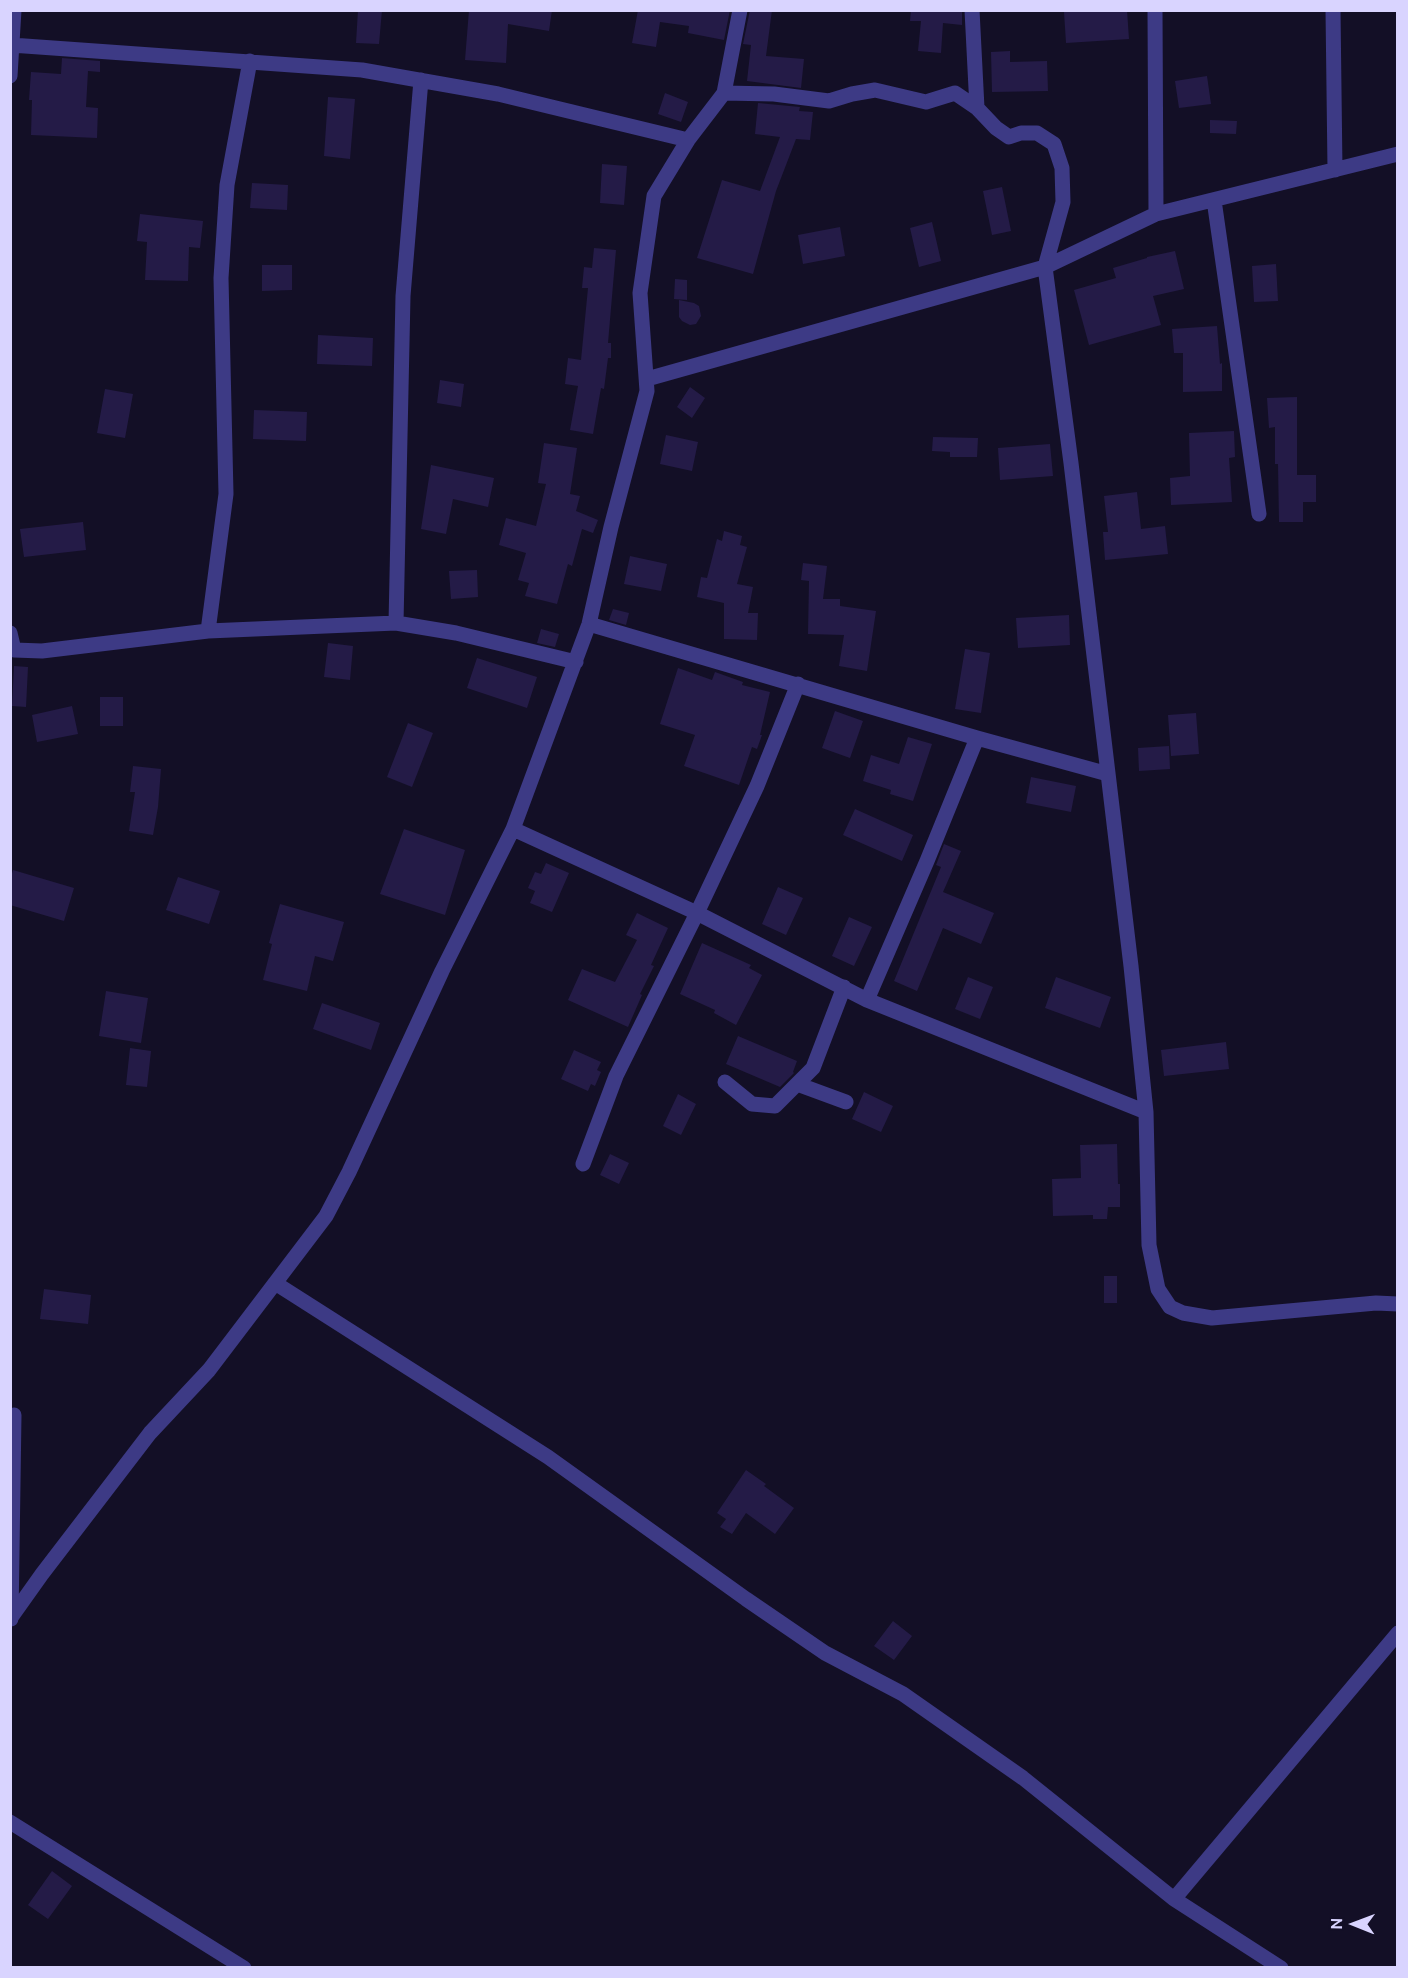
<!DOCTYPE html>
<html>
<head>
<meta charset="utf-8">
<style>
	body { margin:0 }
	#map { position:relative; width:1408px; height:1978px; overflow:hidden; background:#130f26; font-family:Ubuntu,sans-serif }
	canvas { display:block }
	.frame { position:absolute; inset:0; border:12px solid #d9d4ff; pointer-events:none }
	.north { position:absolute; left:1324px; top:1894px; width:60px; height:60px; -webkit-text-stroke:4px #130f26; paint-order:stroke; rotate:271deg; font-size:16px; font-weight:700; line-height:24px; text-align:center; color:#d9d4ff }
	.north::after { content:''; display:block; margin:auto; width:21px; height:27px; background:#d9d4ff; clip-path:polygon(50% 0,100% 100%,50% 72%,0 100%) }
</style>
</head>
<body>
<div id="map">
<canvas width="1408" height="1978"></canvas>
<div class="frame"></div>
<div class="north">N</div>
</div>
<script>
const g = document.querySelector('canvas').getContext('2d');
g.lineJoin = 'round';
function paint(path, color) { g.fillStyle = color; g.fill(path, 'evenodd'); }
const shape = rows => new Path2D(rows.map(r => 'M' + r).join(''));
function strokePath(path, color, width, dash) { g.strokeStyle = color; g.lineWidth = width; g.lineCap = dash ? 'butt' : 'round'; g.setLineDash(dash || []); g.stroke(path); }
const building = shape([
	[358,10,382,10,379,44,356,43],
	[469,10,552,10,549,31,508,24,506,63,465,60],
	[638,10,730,10,724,40,688,33,689,26,660,22,656,47,632,43],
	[750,10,772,10,766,56,804,59,801,88,747,81,751,45,743,44],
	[911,10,962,10,962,25,943,23,941,53,918,51,921,21,910,21],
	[1083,10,1127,10,1129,39,1066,43,1064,12],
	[1010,51,1010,62,1047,61,1048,91,992,92,991,52],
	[62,58,100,61,100,72,88,71,86,107,98,108,97,138,31,135,32,100,29,100,31,72,61,74],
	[1207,76,1211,104,1179,108,1175,81],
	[665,93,688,102,681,122,658,114],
	[328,97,355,99,350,159,324,156],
	[758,103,800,107,799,111,813,112,810,140,796,139,776,191,753,274,697,258,722,180,760,191,780,137,755,134],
	[1210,120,1237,121,1236,134,1210,133],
	[602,164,627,166,624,205,600,203],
	[252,183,288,185,287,210,250,208],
	[1002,187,1011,231,992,235,983,191],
	[140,214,203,221,200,248,189,247,188,281,145,280,147,242,137,241],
	[932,222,941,261,919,267,910,228],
	[840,227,845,256,803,264,798,235],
	[594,248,616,250,608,343,611,343,611,358,608,358,604,389,601,388,593,434,570,430,578,386,565,384,568,358,581,360,588,288,582,288,584,267,592,268],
	[1175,251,1184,289,1153,296,1161,325,1089,345,1074,290,1116,278,1113,268,1147,258,1147,257],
	[1276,264,1278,301,1254,302,1252,266],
	[262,265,292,265,292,290,262,291],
	[675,279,687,280,687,300,674,299],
	[679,300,694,303,699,306,701,316,696,324,690,325,682,321,679,317],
	[1217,326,1220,364,1222,363,1222,391,1183,392,1183,353,1174,353,1172,329],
	[318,335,373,338,372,366,317,364],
	[440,380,464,384,461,407,437,403],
	[690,387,705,398,692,418,677,407],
	[105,389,133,394,125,438,97,433],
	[1297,397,1297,475,1316,475,1316,502,1303,502,1303,522,1279,522,1278,464,1275,464,1275,427,1269,428,1267,398],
	[254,410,307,412,306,441,253,439],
	[1234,431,1235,457,1229,458,1232,502,1171,505,1170,478,1190,476,1189,433],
	[666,435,698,442,692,471,660,464],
	[933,437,978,438,977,457,950,457,950,452,932,451],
	[544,443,577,448,570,494,580,496,576,511,598,520,593,533,582,529,572,566,568,564,557,604,525,596,529,583,518,580,526,553,499,545,506,518,536,526,546,484,538,483],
	[1050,444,1053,476,1000,480,998,448],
	[431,465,494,478,488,507,453,499,446,534,421,529],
	[1137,492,1141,529,1165,526,1168,554,1105,560,1103,532,1108,532,1104,496],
	[83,522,86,550,24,557,20,529],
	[724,531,742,536,740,545,747,547,737,584,753,587,748,613,758,613,757,640,724,639,724,603,697,597,701,577,707,578,717,539,722,541],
	[630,556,667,564,661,591,624,584],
	[803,563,827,566,823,599,840,599,840,606,876,611,867,671,839,666,844,635,808,634,809,581,801,580],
	[477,570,478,597,451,599,449,571],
	[613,609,629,613,626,625,609,620],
	[1069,615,1070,645,1018,648,1016,618],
	[541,629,559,634,555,647,537,643],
	[328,643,353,646,350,680,324,677],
	[965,649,990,653,981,713,955,709],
	[477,658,537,677,527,708,467,688],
	[14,666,28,667,26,707,12,706],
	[678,668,712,680,715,672,743,682,742,685,770,692,760,735,762,735,757,749,752,747,739,785,684,766,695,735,660,724],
	[100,697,123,697,123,726,100,726],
	[72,706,78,734,37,742,32,715],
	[835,711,863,721,850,758,822,748],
	[1196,713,1199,754,1171,756,1168,715],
	[408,723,433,733,412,787,387,777],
	[908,737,932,744,913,801,890,794,891,790,863,781,871,755,899,764],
	[1169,746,1170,769,1139,771,1138,748],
	[133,766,161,769,158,807,153,835,129,831,135,792,130,792],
	[1031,777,1076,786,1071,812,1026,803],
	[855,809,913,835,902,861,843,835],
	[404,829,465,850,445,915,380,894],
	[944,844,961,851,943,892,994,913,981,944,943,928,917,991,894,981,941,867,936,865],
	[546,863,569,873,552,912,530,903,535,891,528,888,535,872,541,874],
	[13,870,74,888,64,921,10,905,10,880],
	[178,877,220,891,209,924,166,910],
	[778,887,803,898,786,935,762,924],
	[280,904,344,922,333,961,315,956,307,991,263,980,272,944,269,943],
	[637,913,668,928,651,965,654,966,640,994,642,995,628,1027,568,1000,582,969,615,982,637,940,626,935],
	[849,917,872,927,854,966,832,956],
	[702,943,751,965,749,968,762,975,736,1025,714,1013,715,1010,680,994],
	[968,977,993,987,980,1019,955,1009],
	[1056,977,1111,997,1100,1028,1045,1008],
	[106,991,148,998,141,1043,99,1036],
	[322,1003,380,1023,371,1050,313,1029],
	[738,1036,797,1061,793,1072,794,1073,780,1087,726,1064],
	[1226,1042,1229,1069,1164,1076,1161,1050],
	[130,1048,151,1051,147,1087,126,1085],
	[574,1050,601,1062,597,1070,601,1072,595,1086,591,1084,588,1091,561,1079],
	[864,1092,893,1106,881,1132,852,1119],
	[678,1094,696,1104,681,1135,663,1126],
	[1117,1144,1118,1184,1120,1184,1120,1207,1108,1207,1107,1219,1093,1219,1093,1215,1053,1216,1052,1179,1081,1178,1080,1145],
	[610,1154,629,1163,619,1184,600,1175],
	[1104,1276,1117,1276,1117,1303,1104,1303],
	[44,1289,91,1295,88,1324,40,1319],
	[746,1470,766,1484,764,1486,794,1508,775,1534,746,1513,732,1534,720,1527,726,1519,717,1513],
	[893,1621,912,1636,894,1660,874,1646],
	[52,1871,72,1886,48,1919,28,1905]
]);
const minor = shape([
	[972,10,977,108],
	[1155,10,1156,214],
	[1333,10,1335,170],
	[11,45,362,70,498,94,688,140],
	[10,76,14,10],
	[724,93,774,94,829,101,852,94,875,90,926,102,955,93,977,108,996,128,1009,137,1021,133,1037,133,1054,144,1062,168,1063,202,1045,267,1071,463,1131,966,1146,1112,1149,1245,1158,1289,1170,1307,1183,1313,1212,1318,1376,1303,1398,1304],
	[1214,200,1259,514],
	[647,379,1045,267,1156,214,1398,154],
	[396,623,403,296,421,80],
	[589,624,977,738,1108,774],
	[208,631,226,494,221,278,227,185,250,61],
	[10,633,14,650,42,651,208,631,396,623,456,633,576,662],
	[513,829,697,913,867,1000,1146,1112],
	[867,1000,927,861,977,738],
	[725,1082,752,1104,775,1106,813,1068,844,987],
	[797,1084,846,1102],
	[583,1164,616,1076,697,913,757,786,798,684],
	[275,1283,548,1457,746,1599,825,1653,903,1694,1023,1778,1174,1899,1281,1968],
	[10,1619,42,1574,150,1433,209,1370,326,1216,349,1172,442,971,513,829,589,624,611,527,647,391,640,293,654,196,688,140,724,93,740,10],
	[11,1619,14,1415],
	[10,1822,244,1968],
	[1174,1899,1398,1633]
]);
paint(building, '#241b47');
strokePath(minor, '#3d3a85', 15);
</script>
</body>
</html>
